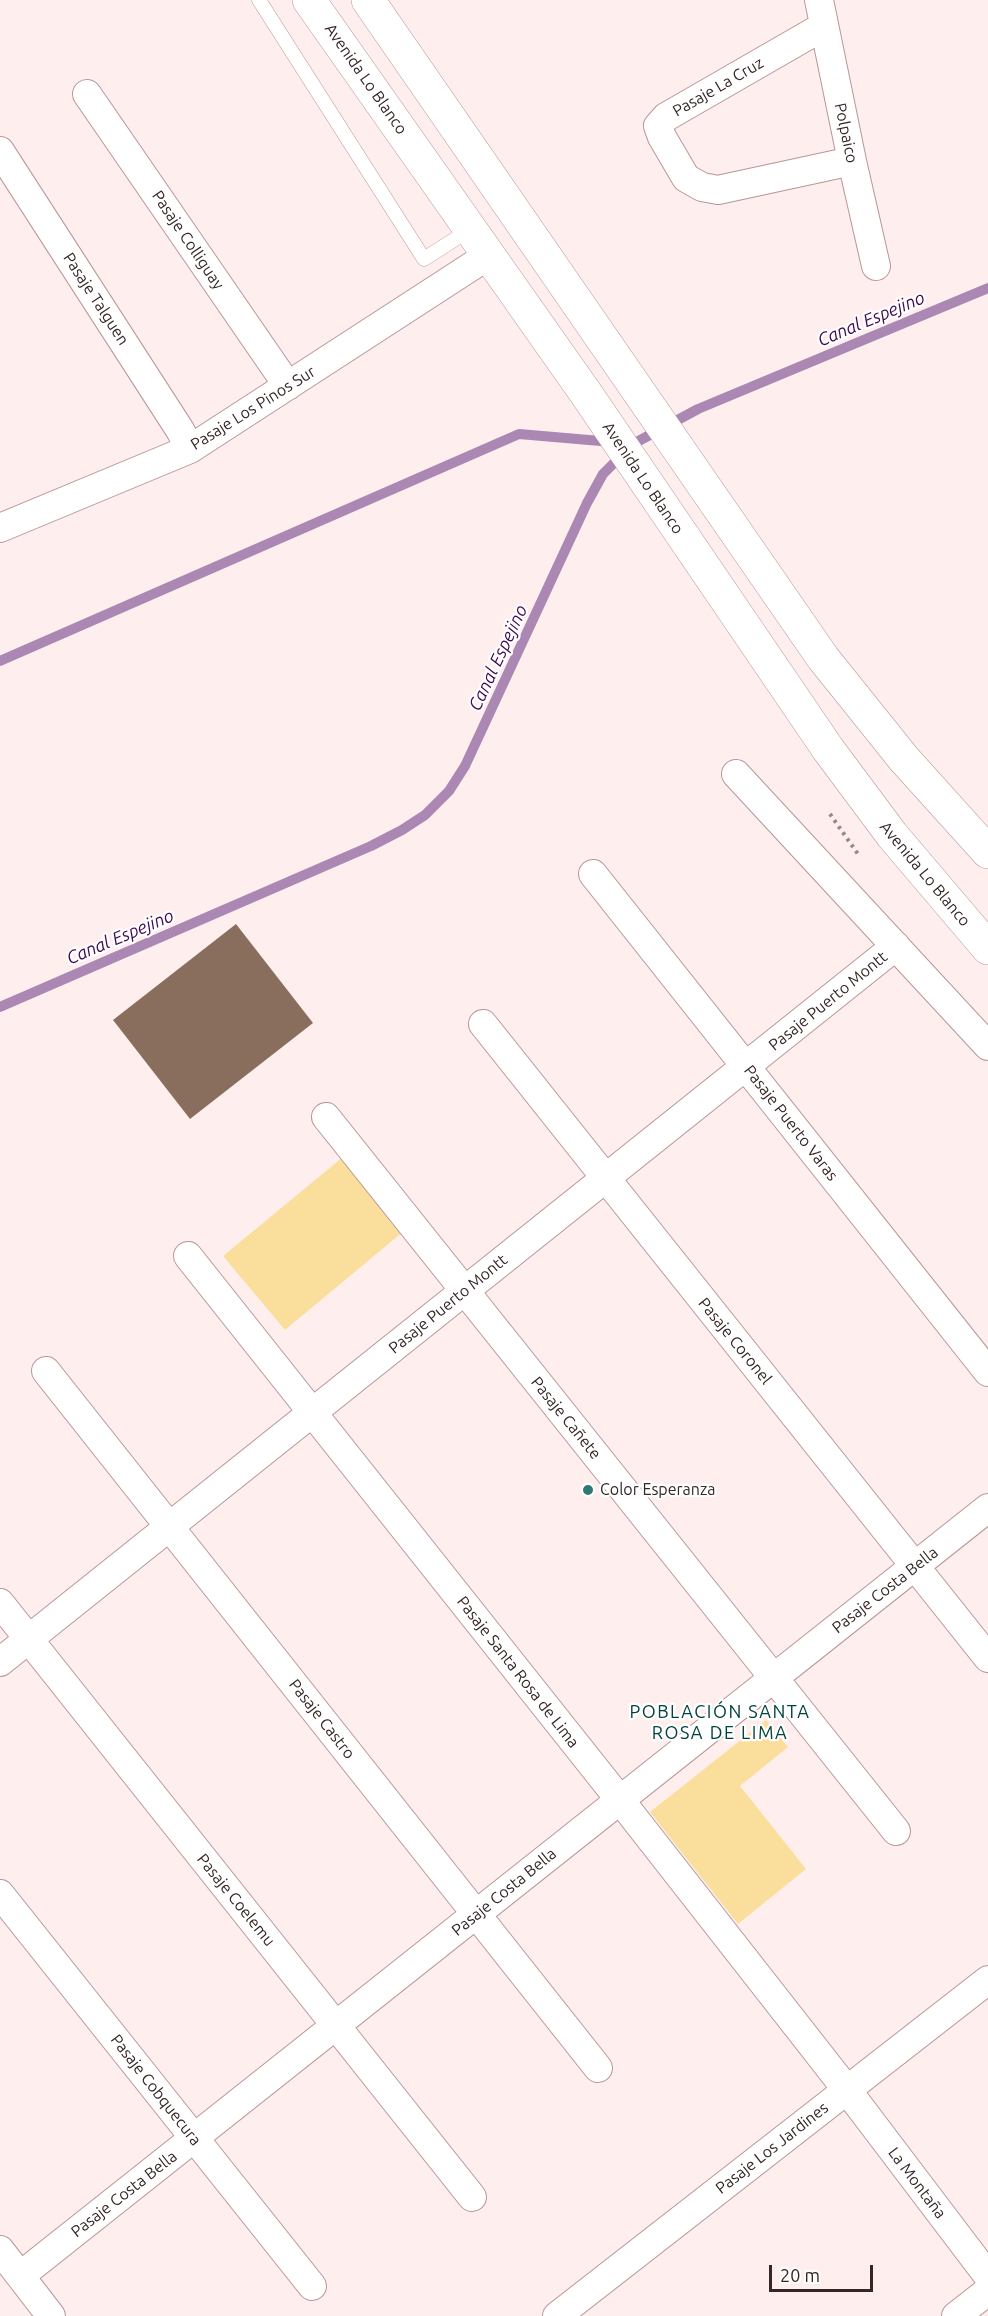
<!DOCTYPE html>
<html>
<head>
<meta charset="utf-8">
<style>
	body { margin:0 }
	#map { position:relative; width:988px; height:2316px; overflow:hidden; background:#feefee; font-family:Ubuntu,sans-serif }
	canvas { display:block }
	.scale { position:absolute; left:769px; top:2265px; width:104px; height:27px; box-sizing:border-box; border:3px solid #352726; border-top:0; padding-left:8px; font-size:18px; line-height:21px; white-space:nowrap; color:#352726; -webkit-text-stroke:4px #fff; paint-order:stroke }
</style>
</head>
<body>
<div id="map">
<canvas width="988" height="2316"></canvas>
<div class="scale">20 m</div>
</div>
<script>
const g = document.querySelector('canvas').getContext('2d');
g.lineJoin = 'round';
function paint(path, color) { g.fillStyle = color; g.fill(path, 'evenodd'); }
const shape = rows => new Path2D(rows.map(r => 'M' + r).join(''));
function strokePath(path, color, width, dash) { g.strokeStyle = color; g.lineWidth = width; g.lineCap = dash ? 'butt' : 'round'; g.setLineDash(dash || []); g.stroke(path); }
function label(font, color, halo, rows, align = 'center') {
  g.font = font + ' Ubuntu,sans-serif'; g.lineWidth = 4.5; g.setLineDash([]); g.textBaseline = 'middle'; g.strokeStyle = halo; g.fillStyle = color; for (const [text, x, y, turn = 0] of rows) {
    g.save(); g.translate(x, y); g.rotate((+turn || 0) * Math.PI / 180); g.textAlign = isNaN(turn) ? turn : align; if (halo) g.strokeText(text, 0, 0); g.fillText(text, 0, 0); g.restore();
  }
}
const green = shape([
	[343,1157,404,1231,285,1330,223,1256],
	[766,1720,788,1747,740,1786,806,1869,738,1924,650,1812]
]);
const stream = shape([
	[0,661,519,434,612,442],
	[0,1007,371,846,402,830,425,815,449,791,465,766,587,503,603,474,633,444,698,409,988,288]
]);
const building = shape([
	[236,924,313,1023,190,1119,113,1020]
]);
const path = shape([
	[830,814,860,857]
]);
const lane = shape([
	[259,0,424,259,471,229]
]);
const street = shape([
	[819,0,852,161,876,266],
	[824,26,666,117,658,126,662,137,686,178,702,187,718,190,852,161],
	[87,94,288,386],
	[0,151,180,430,190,449],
	[0,528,190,449,489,255],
	[736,774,988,1046],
	[593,874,988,1372],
	[483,1024,988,1658],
	[326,1117,896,1831],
	[188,1256,620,1800,847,2090,988,2276],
	[46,1371,598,2068],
	[0,1603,472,2197],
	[0,1662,896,946],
	[0,1894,312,2286],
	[0,2250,51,2316],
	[20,2276,988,1508],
	[557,2316,988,1980],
	[956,2316,988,2291]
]);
const secondary = shape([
	[309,0,587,395,828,749,892,835,988,948],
	[368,0,823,658,904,759,988,852]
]);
const markers = [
	[588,1490,6,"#307872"]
];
const streetNames = [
	["Avenida Lo Blanco",366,79,55],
	["Pasaje La Cruz",718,87,-30],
	["Polpaico",846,133,78],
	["Pasaje Colliguay",188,240,56],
	["Pasaje Talguen",96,299,57],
	["Pasaje Los Pinos Sur",253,408,-32],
	["Avenida Lo Blanco",643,478,56],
	["Avenida Lo Blanco",925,874,50],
	["Pasaje Puerto Montt",828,1001,-39],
	["Pasaje Puerto Varas",791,1123,52],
	["Pasaje Puerto Montt",448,1304,-39],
	["Pasaje Coronel",735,1341,51],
	["Pasaje Cañete",566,1418,51],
	["Pasaje Costa Bella",885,1590,-38],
	["Pasaje Santa Rosa de Lima",518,1672,52],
	["Pasaje Castro",322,1719,52],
	["Pasaje Costa Bella",504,1892,-39],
	["Pasaje Coelemu",236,1900,51],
	["Pasaje Cobquecura",156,2090,52],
	["Pasaje Los Jardines",772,2148,-38],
	["La Montaña",917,2183,53],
	["Pasaje Costa Bella",124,2194,-38]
];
const poiNames = [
	["Color Esperanza",600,1490]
];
const waterNames = [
	["Canal Espejino",871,319,-23],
	["Canal Espejino",498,658,-65],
	["Canal Espejino",120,937,-23]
];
const neighbourhoodNames = [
	["POBLACIÓN SANTA",720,1712],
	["ROSA DE LIMA",720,1733]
];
paint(green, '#fade9c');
strokePath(stream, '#aa88b3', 10);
paint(building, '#896e5d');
strokePath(lane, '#b99695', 15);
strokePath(street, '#b99695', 30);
strokePath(secondary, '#b99695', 34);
strokePath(path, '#968887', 4, [3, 4.5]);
strokePath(lane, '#fff', 14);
strokePath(street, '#fff', 28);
strokePath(secondary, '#fff', 33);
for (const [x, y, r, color] of markers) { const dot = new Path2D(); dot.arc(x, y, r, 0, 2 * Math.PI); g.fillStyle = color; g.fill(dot); strokePath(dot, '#fff', 2); }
label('16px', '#352726', '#fff', streetNames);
label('16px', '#352726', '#fff', poiNames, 'left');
label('italic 18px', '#400954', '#fff', waterNames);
g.letterSpacing = '1.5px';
label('18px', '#00423e', '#fff', neighbourhoodNames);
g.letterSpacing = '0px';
</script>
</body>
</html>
